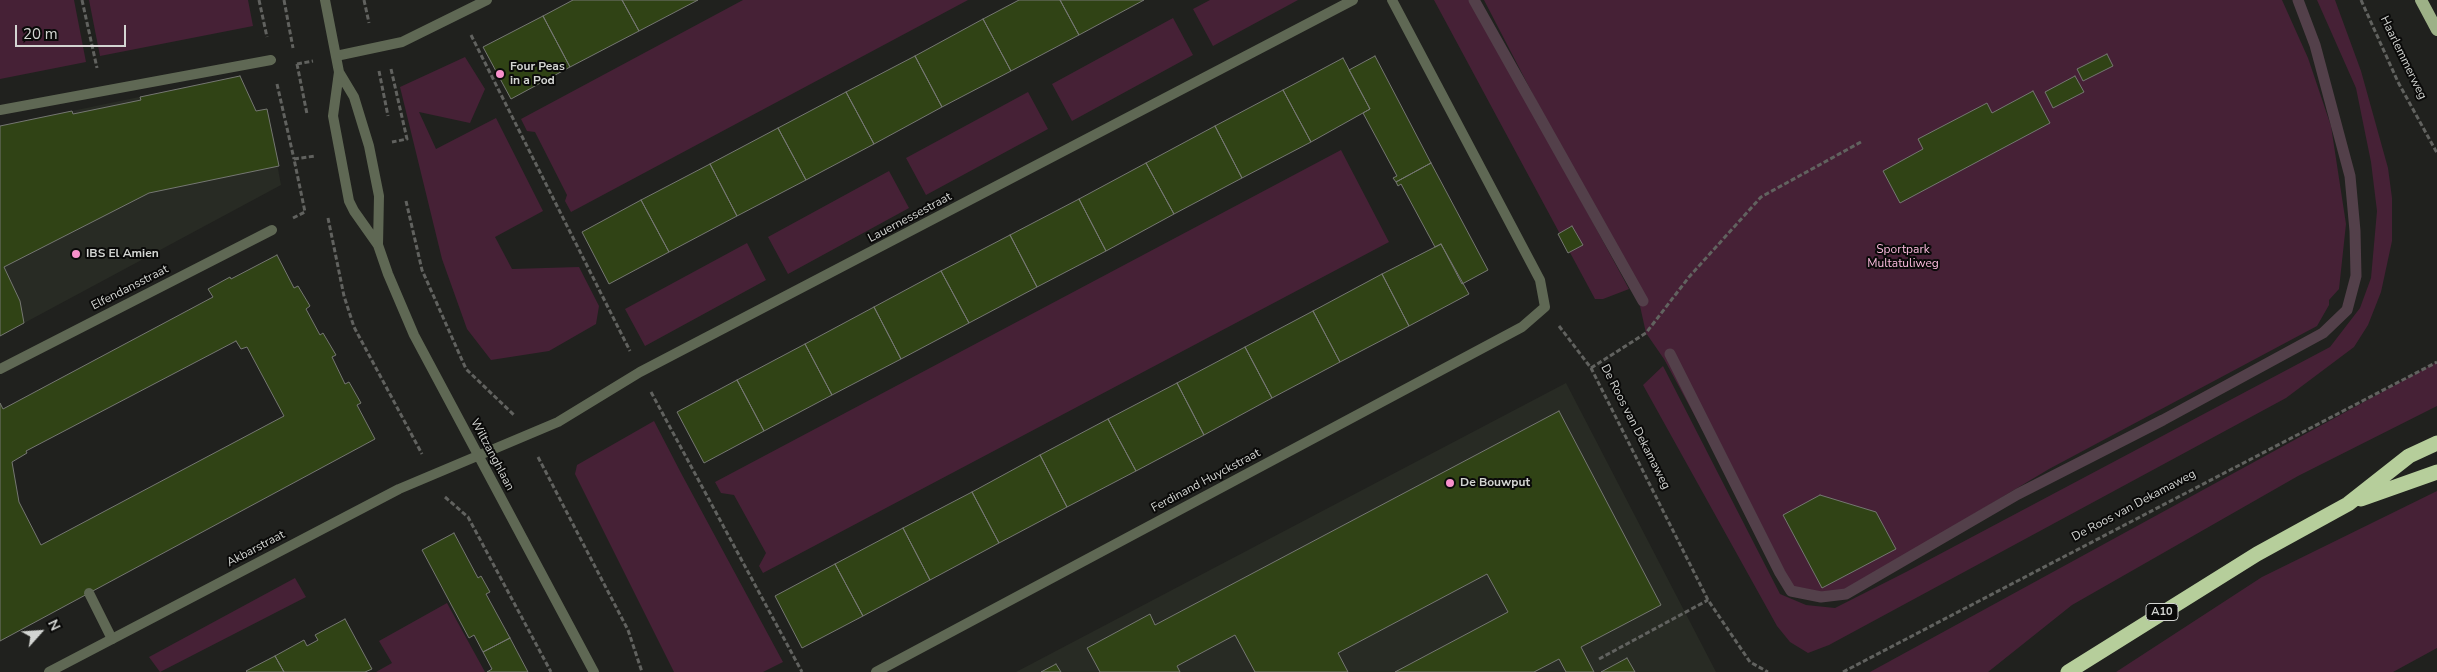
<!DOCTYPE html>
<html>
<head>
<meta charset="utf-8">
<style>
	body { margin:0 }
	#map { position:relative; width:2437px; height:672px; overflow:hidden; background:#20211e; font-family:"Nunito Sans",sans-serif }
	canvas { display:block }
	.north { position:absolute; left:15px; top:607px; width:50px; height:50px; -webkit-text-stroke:4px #0a0a09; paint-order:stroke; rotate:64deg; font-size:14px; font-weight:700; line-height:20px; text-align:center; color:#d3d5d2 }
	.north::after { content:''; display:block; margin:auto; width:18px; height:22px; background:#d3d5d2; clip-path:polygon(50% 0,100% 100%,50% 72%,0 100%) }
	.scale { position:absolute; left:15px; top:25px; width:111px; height:22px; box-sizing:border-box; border:2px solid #d3d5d2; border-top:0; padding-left:6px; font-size:15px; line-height:18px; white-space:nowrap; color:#d3d5d2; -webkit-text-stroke:4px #0a0a09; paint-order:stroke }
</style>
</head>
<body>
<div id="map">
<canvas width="2437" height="672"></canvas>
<div class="north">N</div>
<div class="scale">20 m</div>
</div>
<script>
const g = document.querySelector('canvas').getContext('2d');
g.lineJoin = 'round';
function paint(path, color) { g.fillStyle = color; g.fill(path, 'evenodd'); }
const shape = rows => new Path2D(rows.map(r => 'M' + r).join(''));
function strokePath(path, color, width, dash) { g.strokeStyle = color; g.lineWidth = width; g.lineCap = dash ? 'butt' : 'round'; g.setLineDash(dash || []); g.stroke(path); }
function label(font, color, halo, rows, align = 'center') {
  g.font = font + ' "Nunito Sans",sans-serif'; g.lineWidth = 4; g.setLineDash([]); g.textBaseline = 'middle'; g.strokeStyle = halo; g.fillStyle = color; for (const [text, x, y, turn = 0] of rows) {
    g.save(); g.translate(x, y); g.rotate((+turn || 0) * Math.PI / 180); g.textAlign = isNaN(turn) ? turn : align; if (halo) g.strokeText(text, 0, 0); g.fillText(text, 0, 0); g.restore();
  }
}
const built = shape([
	[240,76,256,111,267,109,281,185,0,336,0,126],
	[1566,383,1716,672,1016,672]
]);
const green = shape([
	[0,0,74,0,86,62,0,79],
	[89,0,248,0,253,26,100,56],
	[743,0,968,0,571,212,565,201,567,195,535,132,527,131,521,119],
	[1210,0,1298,0,1213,46,1193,9],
	[1434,0,1472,0,1629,289,1603,299,1595,299],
	[1484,0,2282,0,2308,58,2331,126,2346,224,2339,289,2329,300,2329,305,2317,326,2049,469,1832,599,1817,599,1799,596,1780,573,1664,359,1646,333,1638,297],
	[2317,0,2335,0,2361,71,2388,168,2392,198,2392,241,2381,292,2368,325,2354,347,2286,398,1829,645,1808,653,1790,642,1777,626,1643,385,1663,366,1780,594,1806,605,1835,608,1906,572,2330,347,2360,308,2371,278,2377,211,2371,162,2356,88],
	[1173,18,1193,55,1072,121,1052,84],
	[465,57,485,89,470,123,419,112,436,149,496,118,543,211,495,237,512,269,579,267,599,306,596,324,549,351,491,360,467,329,442,259,400,87],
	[1028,92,1048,129,926,195,906,158],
	[1341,150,1389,242,763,573,759,566,766,553,734,495,721,493,715,482],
	[889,171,909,208,788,274,768,237],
	[747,243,766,280,645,346,625,309],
	[2437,362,2437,406,2298,476,2072,605,1988,672,1870,672],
	[654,421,681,473,783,662,763,672,674,672,575,474,577,465],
	[2437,491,2437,648,2393,672,2116,672,2262,577],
	[295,578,306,597,160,672,149,657],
	[447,603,485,672,376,672,392,663,379,641]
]);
const stream = shape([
	[1474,0,1643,301],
	[1670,354,1780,573,1791,591,1821,597,1846,594,2018,494,2163,420,2323,333,2347,310,2356,276,2355,231,2350,176,2315,45,2298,0]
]);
const building = shape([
	[573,0,622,0,639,31,570,67,543,16,573,0],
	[622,0,698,0,639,31,622,0],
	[1019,0,1060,0,1079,35,1011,71,983,19,1019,0],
	[1060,0,1144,0,1079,35,1060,0],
	[543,16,570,67,511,99,483,47,543,16],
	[983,19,1011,71,942,107,915,56,983,19],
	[2107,54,2113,66,2083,81,2077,69,2107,54],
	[915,56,942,107,874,144,846,92,915,56],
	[1375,56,1431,163,1396,182,1393,178,1397,176,1363,113,1370,109,1349,70,1375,56],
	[1343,58,1370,109,1311,142,1283,90,1343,58],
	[240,76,256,111,267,109,279,166,149,193,4,267,20,301,24,323,0,336,0,126,72,111,73,114,141,100,140,97,240,76],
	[2075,76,2084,92,2053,108,2045,92,2075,76],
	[1283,90,1311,142,1242,178,1215,126,1283,90],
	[2033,91,2050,123,1900,203,1883,171,1923,149,1918,139,1987,103,1992,113,2033,91],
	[846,92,874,144,806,180,778,128,846,92],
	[1215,126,1242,178,1174,214,1146,163,1215,126],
	[778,128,806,180,737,216,710,164,778,128],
	[1146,163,1174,214,1106,251,1079,199,1146,163],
	[1431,163,1488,270,1462,284,1441,244,1435,247,1401,184,1398,186,1396,182,1431,163],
	[710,164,737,216,669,252,641,200,710,164],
	[1079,199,1106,251,1037,287,1010,235,1079,199],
	[641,200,669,252,609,284,582,232,641,200],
	[1572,226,1583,245,1568,253,1558,234,1572,226],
	[1010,235,1037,287,969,323,941,271,1010,235],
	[1441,244,1469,294,1409,326,1382,274,1441,244],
	[277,255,294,288,298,286,310,306,306,309,320,335,323,333,336,355,332,357,345,384,349,382,361,403,357,405,375,439,0,641,0,403,3,409,213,297,208,289,230,277,231,279,277,255],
	[236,341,241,349,247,347,284,416,41,545,19,502,12,462,27,453,26,451,236,341],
	[941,271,969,323,901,359,874,307,941,271],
	[1382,274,1409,326,1340,362,1313,311,1382,274],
	[874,307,901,359,832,395,805,344,874,307],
	[1313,311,1340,362,1272,398,1245,347,1313,311],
	[805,344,832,395,764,431,737,380,805,344],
	[1245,347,1272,398,1204,435,1177,383,1245,347],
	[737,380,764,431,704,463,677,412,737,380],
	[1177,383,1204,435,1136,471,1108,419,1177,383],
	[1559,411,1661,605,1581,647,1594,672,1566,672,1559,659,1534,672,1395,672,1508,612,1487,574,1338,653,1348,672,1255,672,1235,635,1177,666,1180,672,1100,672,1087,648,1150,614,1155,625,1559,411],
	[1108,419,1136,471,1067,507,1040,455,1108,419],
	[1040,455,1067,507,999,543,972,492,1040,455],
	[972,492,999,543,930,580,903,528,972,492],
	[1820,495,1876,512,1896,549,1822,588,1783,515,1820,495],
	[903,528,930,580,863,616,835,564,903,528],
	[454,533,478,578,481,576,490,592,486,594,510,638,483,652,474,635,469,638,422,550,454,533],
	[835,564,863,616,802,648,775,596,835,564],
	[345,619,372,669,365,672,284,672,275,656,304,640,307,646,318,640,315,635,345,619],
	[510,638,528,672,487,672,492,669,483,652,510,638],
	[275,656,284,672,247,672,246,671,275,656],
	[1627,658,1635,672,1601,672,1627,658],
	[1056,664,1061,672,1041,672,1056,664]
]);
const path = shape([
	[82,0,97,68],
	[259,0,267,37],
	[284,0,293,48],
	[364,0,369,23],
	[2361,0,2398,82,2437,153],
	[471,35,630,351],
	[297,64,307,114],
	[297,64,313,61],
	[391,69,407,139,392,142],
	[379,71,388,116],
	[277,84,294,159],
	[406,201,422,270,466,369,514,415],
	[293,218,305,212,294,159,315,156],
	[328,218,344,296,354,327,422,454],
	[1559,326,1591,368,1708,600,1750,662,1768,672],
	[1591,368,1646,333,1689,277,1761,197,1861,142],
	[651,392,802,672],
	[538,457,628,630,642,672],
	[445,497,468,517,551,672],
	[1599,659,1708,600],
	[1843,672,2437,362]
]);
const service = shape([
	[89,593,112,639]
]);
const pedestrian = shape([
	[0,110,271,60],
	[0,369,272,230]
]);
const minor = shape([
	[325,0,339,72,333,116,349,201,354,211,378,245,388,274,414,335,594,672],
	[336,56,402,42,487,0],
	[339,72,354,97,369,146,379,196,378,245],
	[49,672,399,489,558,422,640,372,1353,0],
	[876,672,1522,327,1545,307,1540,280,1392,0]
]);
const primary = shape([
	[2421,0,2437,30]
]);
const motorway = shape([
	[2361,499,2437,472],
	[2068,672,2257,554,2348,504,2409,456,2437,443]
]);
const markers = [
	[500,74,5,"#f890cb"],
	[76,254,5,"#f890cb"],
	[1450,483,5,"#f890cb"]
];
const shields = [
	[2162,612,32]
];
const shieldNames = [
	["A10",2162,612]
];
const streetNames = [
	["Haarlemmerweg",2403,58,64],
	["Lauernessestraat",910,218,-28],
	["Elfendansstraat",130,288,-27],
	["De Roos van Dekamaweg",1635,427,63],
	["Wiltzanghlaan",492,455,62],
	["Ferdinand Huyckstraat",1206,481,-28],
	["De Roos van Dekamaweg",2134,506,-28],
	["Akbarstraat",256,549,-28]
];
const poiNames = [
	["Four Peas",510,67],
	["in a Pod",510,81],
	["IBS El Amien",86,254],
	["De Bouwput",1460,483]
];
const parkNames = [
	["Sportpark",1903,250],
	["Multatuliweg",1903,264]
];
paint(built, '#282b24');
paint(green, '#462136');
strokePath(stream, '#53404a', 11);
paint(building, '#304315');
strokePath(building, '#757772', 1);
strokePath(path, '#61625f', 3, [5, 2.5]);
strokePath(service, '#5f6854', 10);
strokePath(pedestrian, '#5f6854', 10);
strokePath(minor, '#5f6854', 10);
strokePath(primary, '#9db187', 12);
strokePath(motorway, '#b6ce9b', 15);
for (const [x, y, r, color] of markers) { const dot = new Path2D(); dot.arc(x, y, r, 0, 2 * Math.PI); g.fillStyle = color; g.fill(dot); strokePath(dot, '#0a0a09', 2); }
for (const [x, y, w] of shields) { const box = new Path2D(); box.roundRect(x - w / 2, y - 8.5, w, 17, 4); g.fillStyle = '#0a0a09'; g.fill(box); strokePath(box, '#d3d5d2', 1); }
label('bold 11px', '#d3d5d2', null, shieldNames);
label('12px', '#d3d5d2', '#0a0a09', streetNames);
label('bold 12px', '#d3d5d2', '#0a0a09', poiNames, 'left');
label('12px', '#f9badc', '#0a0a09', parkNames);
</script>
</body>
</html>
